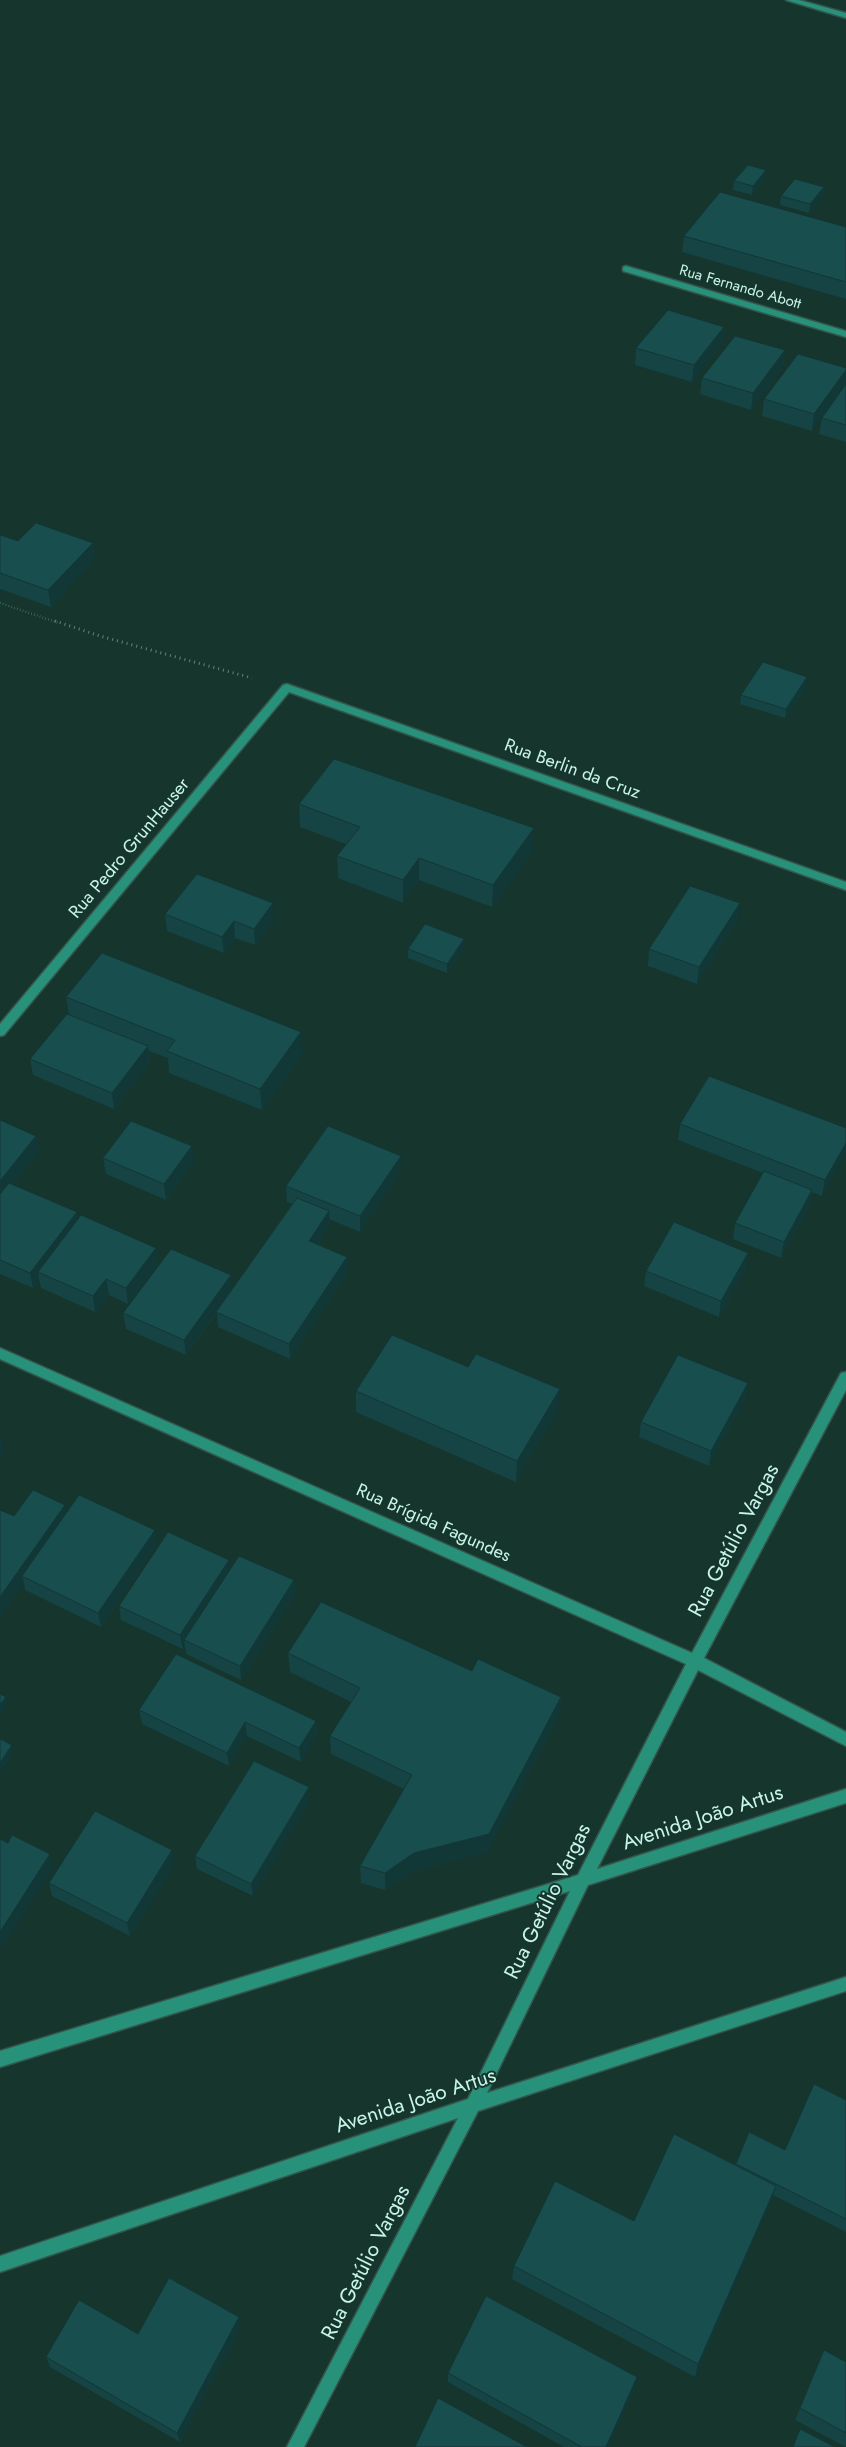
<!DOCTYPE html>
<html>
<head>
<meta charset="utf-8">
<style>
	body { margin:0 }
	canvas { display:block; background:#15352d }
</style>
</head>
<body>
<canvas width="846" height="2447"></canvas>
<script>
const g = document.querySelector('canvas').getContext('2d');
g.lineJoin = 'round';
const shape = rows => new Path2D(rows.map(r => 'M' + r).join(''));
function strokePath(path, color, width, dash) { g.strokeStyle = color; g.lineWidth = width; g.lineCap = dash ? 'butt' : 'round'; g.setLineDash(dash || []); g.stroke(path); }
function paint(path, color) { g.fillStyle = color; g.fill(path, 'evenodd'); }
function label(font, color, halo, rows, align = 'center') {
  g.font = font + ' Jost,sans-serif'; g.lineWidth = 4; g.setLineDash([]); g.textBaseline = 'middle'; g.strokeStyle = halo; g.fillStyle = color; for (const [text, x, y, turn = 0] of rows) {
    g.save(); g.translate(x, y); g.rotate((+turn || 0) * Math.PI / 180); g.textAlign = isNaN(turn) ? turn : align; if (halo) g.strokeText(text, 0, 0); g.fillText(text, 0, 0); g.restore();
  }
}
const pathFar1 = shape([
	[0,603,59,623]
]);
const path = shape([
	[55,621,100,636,252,678]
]);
const minor = shape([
	[786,0,799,0,846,13,846,18,786,0],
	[626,266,846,331,846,337,623,271,623,267,626,266],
	[287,684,846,882,846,890,289,692,4,1035,0,1036,0,1024,283,685,287,684],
	[0,1348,692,1653,841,1373,846,1372,846,1390,704,1658,846,1732,846,1746,698,1670,597,1869,846,1789,846,1803,588,1885,487,2093,846,1977,846,1991,478,2111,304,2447,287,2447,458,2118,0,2272,0,2256,468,2099,570,1891,0,2067,0,2051,578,1875,686,1664,0,1359,0,1348]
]);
const wall = shape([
	[766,170,765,179,752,195,733,190,734,181],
	[824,187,823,196,809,213,780,205,781,196],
	[846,227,846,299,682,252,684,236],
	[724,327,722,343,692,382,635,365,636,348],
	[785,350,783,367,751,410,700,394,702,378],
	[846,368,845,385,812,431,762,416,764,399],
	[846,384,846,442,819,434,822,418],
	[0,535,18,541,95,559,51,607,0,589],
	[806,686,785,718,740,704,741,695],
	[299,804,533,851,492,907,419,880,403,903,338,878,337,856,346,844,300,827],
	[165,914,274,920,255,945,235,938,224,953,167,931],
	[738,919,697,984,648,966,649,949],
	[464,947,447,973,408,958,408,949],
	[66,997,303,1054,262,1110,169,1073,168,1058,149,1051,150,1063,114,1109,33,1075,30,1059,69,1014],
	[0,1120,36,1136,39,1152,13,1185,78,1219,156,1248,158,1264,128,1304,109,1295,95,1312,41,1288,39,1280,33,1288,0,1274],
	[680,1124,846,1128,822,1196,812,1192,810,1205,781,1258,733,1239,735,1223,763,1173,678,1140],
	[401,1156,401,1172,360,1232,329,1219,330,1227,318,1244,347,1257,348,1273,290,1359,218,1327,217,1313,186,1355,126,1329,123,1313,232,1290,292,1204,287,1202,286,1186],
	[103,1158,194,1162,166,1200,106,1174],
	[746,1268,719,1317,644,1286,646,1271],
	[468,1367,558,1410,516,1482,356,1412,356,1391],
	[748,1383,745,1398,709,1466,639,1437,641,1422],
	[0,1510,14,1516,67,1513,157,1545,101,1627,25,1590,24,1583,0,1616],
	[230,1569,294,1580,295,1595,241,1680,186,1654,185,1646,183,1649,121,1620,119,1606],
	[288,1653,472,1671,561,1697,559,1715,488,1852,414,1871,385,1890,361,1883,360,1866,404,1789,331,1754,330,1736,351,1702,290,1672],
	[139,1710,316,1721,317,1735,301,1762,247,1736,229,1766,142,1724],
	[309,1787,310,1800,253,1896,197,1869,195,1856],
	[175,1864,130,1936,52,1896,49,1883],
	[846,2100,846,2232,773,2195,695,2377,512,2279,514,2266,634,2221,735,2165,749,2132,785,2150],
	[239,2317,241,2327,180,2442,50,2367,46,2357,138,2334],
	[824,2350,846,2362,846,2447,795,2420],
	[448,2373,637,2377,635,2387,608,2447,564,2447,448,2382]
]);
const shadedWall = shape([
	[766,170,765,179,752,195,753,186],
	[824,187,823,196,809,213,810,204],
	[724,327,722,343,692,382,694,365],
	[785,350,783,367,751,410,753,393],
	[846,370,845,385,812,431,814,414],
	[93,543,95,559,51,607,48,590],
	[807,677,806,686,785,718,786,709],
	[534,828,533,851,492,907,493,885],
	[419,858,419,880,403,903,403,880],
	[273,903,274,920,255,945,254,929],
	[740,903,738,919,697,984,699,967],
	[234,921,235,938,224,953,222,937],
	[464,939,464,947,447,973,447,964],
	[301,1032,303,1054,262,1110,260,1089],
	[148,1046,150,1063,114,1109,112,1093],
	[36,1136,39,1152,0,1201,0,1181],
	[846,1143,846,1153,822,1196,825,1180],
	[192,1146,194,1162,166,1200,164,1184],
	[401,1156,401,1172,360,1232,360,1216],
	[812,1190,810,1205,781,1258,784,1242],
	[329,1211,330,1227,310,1256,309,1241],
	[77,1212,79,1228,38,1272,39,1280,33,1288,30,1273],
	[156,1248,158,1264,128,1304,126,1288],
	[748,1253,746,1268,719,1317,721,1301],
	[347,1257,348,1273,290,1359,289,1344],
	[231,1275,232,1291,186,1355,184,1340],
	[106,1279,109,1295,95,1312,93,1296],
	[748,1383,745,1398,709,1466,711,1451],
	[560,1389,558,1410,516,1482,517,1461],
	[0,1434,5,1455,0,1461],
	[65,1505,68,1520,22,1576,24,1583,0,1616,0,1597],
	[155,1530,157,1545,101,1627,98,1613],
	[229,1560,231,1575,184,1640,185,1646,183,1649,180,1635],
	[294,1580,295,1595,241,1680,240,1666],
	[6,1697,8,1705,0,1716,0,1705],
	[561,1697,559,1715,488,1852,414,1871,385,1890,385,1873],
	[316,1721,317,1735,301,1762,299,1748],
	[245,1722,247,1736,229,1766,227,1753],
	[12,1745,14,1753,0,1773,0,1763],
	[309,1787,310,1800,253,1896,251,1884],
	[172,1850,175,1864,130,1936,127,1923],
	[50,1854,54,1867,2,1948,0,1943,0,1932],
	[776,2186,771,2201,695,2377,698,2364],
	[239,2317,241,2327,180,2442,177,2433],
	[637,2377,635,2387,608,2447,606,2447]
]);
const building = shape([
	[748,165,766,170,753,186,734,181,748,165],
	[795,179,824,187,810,204,781,196,795,179],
	[720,192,846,227,846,282,684,236,720,192],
	[668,310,724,327,694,365,636,348,668,310],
	[735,336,785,350,753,393,702,378,735,336],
	[798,354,846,368,846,370,814,414,764,399,798,354],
	[846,384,846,425,822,418,846,384],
	[36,523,93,543,48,590,0,573,0,535,18,541,36,523],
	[763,662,807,677,786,709,741,695,763,662],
	[334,759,534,828,493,885,419,858,403,880,337,856,360,827,299,804,334,759],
	[197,874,273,903,254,929,234,921,222,937,165,914,197,874],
	[690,886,740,903,699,967,649,949,690,886],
	[425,924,464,939,447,964,408,949,425,924],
	[102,953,301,1032,260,1089,167,1051,175,1040,66,997,102,953],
	[67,1014,148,1046,112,1093,30,1059,67,1014],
	[709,1076,846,1128,846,1143,825,1180,680,1124,709,1076],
	[0,1120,36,1136,0,1181,0,1120],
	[131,1121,192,1146,164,1184,103,1158,131,1121],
	[328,1126,401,1156,360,1216,286,1186,328,1126],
	[764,1171,812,1190,784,1242,735,1223,764,1171],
	[9,1183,77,1212,30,1273,0,1260,0,1194,9,1183],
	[297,1198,329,1211,309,1241,347,1257,289,1344,216,1312,297,1198],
	[81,1215,156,1248,126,1288,106,1279,93,1296,38,1272,81,1215],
	[674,1222,748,1253,721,1301,646,1271,674,1222],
	[171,1249,231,1275,184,1340,123,1313,171,1249],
	[392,1335,468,1367,476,1354,560,1389,517,1461,356,1391,392,1335],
	[678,1355,748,1383,711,1451,641,1422,678,1355],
	[33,1490,65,1505,0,1597,0,1510,14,1516,33,1490],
	[79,1495,155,1530,98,1613,22,1576,79,1495],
	[168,1532,229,1560,180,1635,119,1606,168,1532],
	[239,1556,294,1580,240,1666,184,1640,239,1556],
	[321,1602,472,1671,478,1659,561,1697,489,1834,414,1853,385,1873,360,1866,412,1775,330,1736,360,1688,288,1653,321,1602],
	[176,1654,316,1721,299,1748,245,1722,227,1753,139,1710,176,1654],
	[0,1694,6,1697,0,1705,0,1694],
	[0,1739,12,1745,0,1763,0,1739],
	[254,1761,309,1787,251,1884,195,1856,254,1761],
	[95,1811,172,1850,127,1923,49,1883,95,1811],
	[12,1835,50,1854,0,1932,0,1839,8,1843,12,1835],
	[814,2084,846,2100,846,2219,736,2164,749,2132,785,2150,814,2084],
	[674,2134,776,2186,698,2364,514,2266,555,2181,634,2221,674,2134],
	[169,2278,239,2317,177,2433,46,2357,79,2300,138,2334,169,2278],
	[486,2296,637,2377,606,2447,582,2447,448,2373,486,2296],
	[824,2350,846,2362,846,2433,800,2408,824,2350],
	[438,2398,527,2447,415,2447,438,2398],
	[800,2429,835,2447,793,2447,800,2429]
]);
const farStreetnames = [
	["Rua Fernando Abott",740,288,16]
];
const streetNames = [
	["Rua Berlin da Cruz",572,770,20],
	["Rua Pedro GrunHauser",130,849,-50],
	["Rua Brígida Fagundes",433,1524,24]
];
const nearStreetnames = [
	["Rua Getúlio Vargas",735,1541,-62],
	["Avenida João Artus",703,1819,-18],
	["Rua Getúlio Vargas",549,1902,-64],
	["Avenida João Artus",416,2102,-18],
	["Rua Getúlio Vargas",367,2263,-63]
];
strokePath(minor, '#34544c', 3);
strokePath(pathFar1, '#5f857b', 2.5, [0.5, 2.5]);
strokePath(path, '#5f857b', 3, [1, 4]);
paint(minor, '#28917a');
paint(wall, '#164343');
paint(shadedWall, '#123737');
paint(building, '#194e4e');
strokePath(building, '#123737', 1);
label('15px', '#c8f5e8', '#15352d', farStreetnames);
label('18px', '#c8f5e8', '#15352d', streetNames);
label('21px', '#c8f5e8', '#15352d', nearStreetnames);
</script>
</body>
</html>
